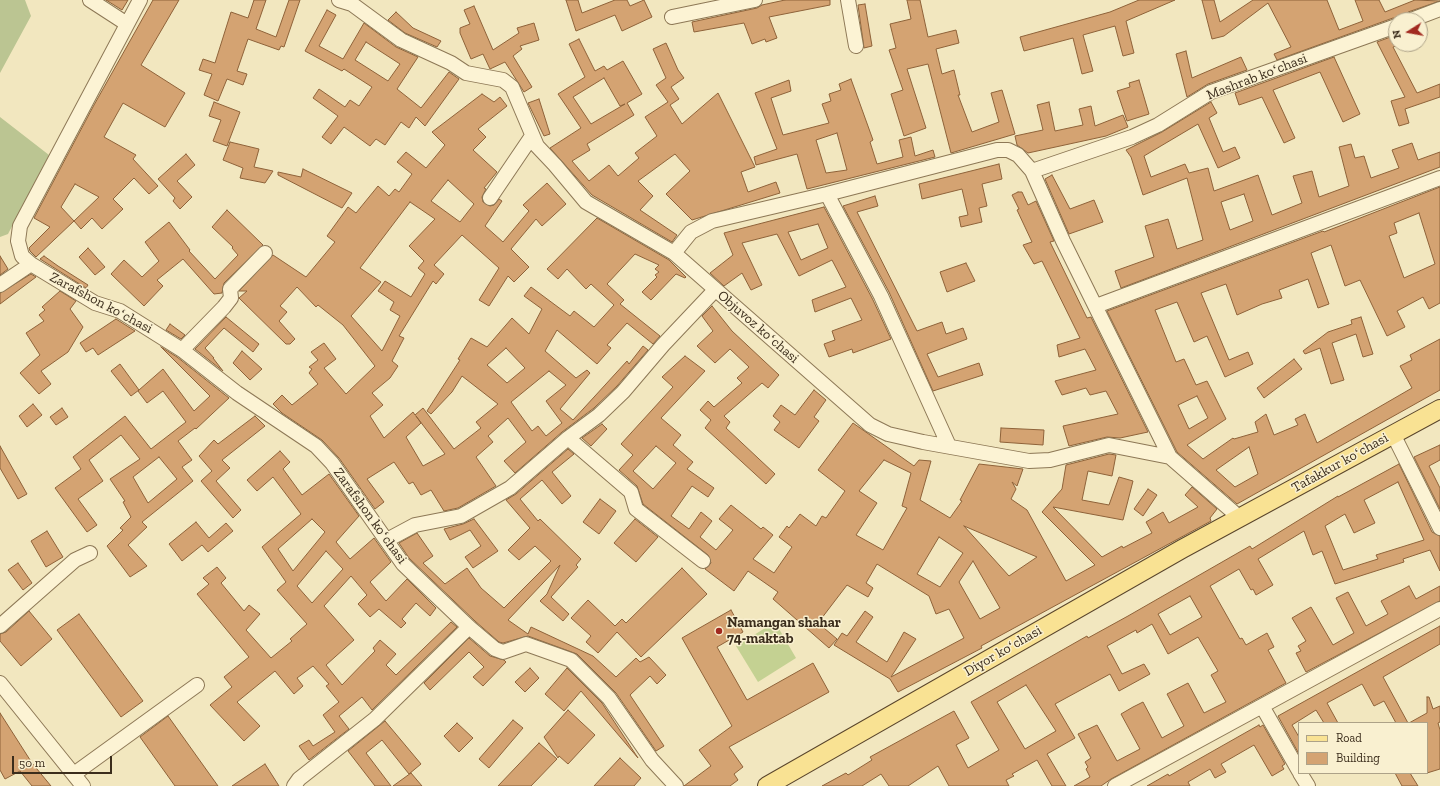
<!DOCTYPE html>
<html>
<head>
<meta charset="utf-8">
<style>
	body { margin:0 }
	#map { position:relative; width:1440px; height:786px; overflow:hidden; background:#f2e7bf; font-family:"Zilla Slab",serif }
	canvas { display:block }
	.legend { position:absolute; left:1298px; top:722px; width:130px; height:52px; box-sizing:border-box; background:#f9f0d0; border:1px solid #ada288; margin:0; padding:5px 7px; list-style:none; font-size:12px; color:#3b2d1c }
	.legend li { display:flex; align-items:center; gap:8px; height:20px }
	.legend b { width:20px; border:1px solid #ada288 }
	.north { position:absolute; left:1388px; top:12px; width:40px; height:40px; box-sizing:border-box; background:#f9f0d0; border:1px solid #ada288; border-radius:50%; rotate:259deg; font-size:11px; font-weight:700; line-height:16px; text-align:center; color:#3b2d1c }
	.north::after { content:''; display:block; margin:auto; width:14px; height:18px; background:#a22a20; clip-path:polygon(50% 0,100% 100%,50% 72%,0 100%) }
	.scale { position:absolute; left:12px; top:756px; width:100px; height:18px; box-sizing:border-box; border:2px solid #3b2d1c; border-top:0; padding-left:5px; font-size:12px; line-height:14px; white-space:nowrap; color:#3b2d1c; -webkit-text-stroke:3px #f9f0d0; paint-order:stroke }
</style>
</head>
<body>
<div id="map">
<canvas width="1440" height="786"></canvas>
<ul class="legend">
<li><b style="height:5px;background:#f9e293"></b>Road</li>
<li><b style="height:11px;background:#d4a372"></b>Building</li>
</ul>
<div class="north">N</div>
<div class="scale">50 m</div>
</div>
<script>
const g = document.querySelector('canvas').getContext('2d');
g.lineJoin = 'round';
function paint(path, color) { g.fillStyle = color; g.fill(path, 'evenodd'); }
const shape = rows => new Path2D(rows.map(r => 'M' + r).join(''));
function strokePath(path, color, width, dash) { g.strokeStyle = color; g.lineWidth = width; g.lineCap = dash ? 'butt' : 'round'; g.setLineDash(dash || []); g.stroke(path); }
function label(font, color, halo, rows, align = 'center') {
  g.font = font + ' "Zilla Slab",serif'; g.lineWidth = 3; g.setLineDash([]); g.textBaseline = 'middle'; g.strokeStyle = halo; g.fillStyle = color; for (const [text, x, y, turn = 0] of rows) {
    g.save(); g.translate(x, y); g.rotate((+turn || 0) * Math.PI / 180); g.textAlign = isNaN(turn) ? turn : align; if (halo) g.strokeText(text, 0, 0); g.fillText(text, 0, 0); g.restore();
  }
}
const green = shape([
	[775,622,796,658,758,682,736,646]
]);
const cemetery = shape([
	[0,0,25,0,31,16,0,73],
	[0,117,49,155,8,234,0,237]
]);
const building = shape([
	[106,0,128,0,122,10,106,0],
	[153,0,179,0,141,65,185,93,165,127,123,103,104,137,136,155,133,159,158,186,149,194,134,178,113,199,123,209,102,229,92,218,81,229,74,221,36,257,30,251,29,248,50,227,34,218,94,105,153,0],
	[75,184,99,197,74,221,61,207,75,184],
	[254,0,266,0,256,29,276,37,289,0,300,0,284,47,281,46,279,50,248,39,237,71,247,74,243,85,227,79,218,101,204,95,212,74,199,70,203,59,215,63,231,12,248,18,254,0],
	[566,0,578,0,582,13,615,0,627,0,630,6,644,0,652,17,622,31,615,15,576,31,566,0],
	[785,0,830,0,830,5,769,17,777,38,766,42,765,39,752,44,744,23,694,32,692,22,757,8,762,5,785,0],
	[907,0,920,0,928,37,956,30,959,43,936,49,942,74,954,70,960,95,958,95,972,132,999,122,991,93,1002,90,1015,134,951,153,928,64,907,69,926,128,904,136,891,94,903,90,889,50,896,48,890,24,911,19,907,0],
	[1139,0,1175,0,1126,21,1134,53,1123,56,1115,26,1083,35,1093,71,1082,74,1073,38,1024,51,1020,37,1110,12,1139,0],
	[1202,0,1214,0,1220,22,1253,0,1327,0,1339,30,1363,21,1355,0,1379,0,1385,12,1415,0,1440,1,1408,12,1402,20,1393,18,1277,60,1274,54,1291,47,1268,3,1224,36,1212,39,1202,0],
	[865,4,872,46,864,48,858,5,865,4],
	[474,6,493,50,519,33,517,28,534,23,539,40,520,46,522,49,513,56,532,87,524,92,505,62,490,69,483,54,471,59,460,33,460,28,470,24,464,10,474,6],
	[327,10,336,15,319,46,343,59,364,23,396,47,418,57,397,89,421,108,449,72,459,79,425,126,416,117,409,128,401,122,385,145,376,139,370,146,344,127,331,144,322,137,338,116,313,98,319,89,345,107,350,100,359,106,372,87,344,69,342,71,305,51,327,10],
	[366,42,400,64,388,81,355,60,366,42],
	[396,12,413,28,441,41,437,47,405,33,388,20,396,12],
	[1396,35,1396,46,1393,47,1417,93,1440,84,1440,97,1405,109,1409,123,1399,126,1391,101,1405,97,1377,42,1396,35],
	[579,39,595,71,604,66,607,70,623,61,642,94,627,103,634,115,587,144,590,150,572,161,589,181,609,165,618,176,639,158,635,153,657,136,645,117,668,102,656,85,666,78,653,49,666,43,678,70,684,78,671,87,679,99,670,105,682,124,718,93,755,167,741,172,748,192,776,182,780,193,692,220,666,194,690,171,675,154,638,181,653,196,640,210,677,235,672,242,592,195,550,148,581,128,558,94,585,77,569,44,579,39],
	[604,78,620,106,625,104,591,124,573,97,604,78],
	[1186,51,1192,78,1241,57,1247,70,1208,84,1187,97,1176,54,1186,51],
	[1334,57,1360,114,1343,122,1320,72,1273,90,1295,138,1284,143,1262,97,1239,105,1235,93,1334,57],
	[851,79,873,140,870,142,877,164,903,157,899,140,911,137,915,156,933,150,935,157,807,189,797,154,756,165,754,157,777,149,755,93,789,80,791,91,771,98,783,135,829,123,822,104,831,101,829,94,841,90,839,84,851,79],
	[837,133,847,170,826,173,816,140,837,133],
	[1139,80,1149,114,1127,121,1117,91,1130,87,1129,83,1139,80],
	[482,94,494,102,500,97,507,106,478,129,486,137,473,150,497,172,484,188,486,189,482,197,483,202,490,206,494,205,499,199,502,201,485,226,503,242,529,211,523,205,547,183,566,204,542,226,536,219,511,249,529,267,514,282,508,276,489,306,479,300,499,268,462,235,434,265,444,274,436,284,433,281,399,336,404,338,392,361,398,366,390,378,372,393,383,405,370,416,384,438,413,412,415,415,423,408,454,449,481,428,476,422,498,404,462,376,452,392,431,414,427,411,460,360,458,359,471,338,487,347,512,318,529,334,542,309,524,296,531,287,570,316,574,311,594,327,614,305,591,284,586,289,567,269,558,279,547,269,597,218,669,260,686,277,685,278,676,274,651,300,642,292,657,277,655,275,659,272,655,269,659,265,635,254,607,284,624,300,620,304,660,336,653,344,627,323,607,345,611,348,597,364,557,330,545,351,576,378,587,370,590,373,560,409,573,420,627,361,629,364,643,346,648,350,617,386,594,408,562,432,515,473,504,461,526,442,508,418,488,436,493,442,476,457,496,486,458,508,444,511,431,490,421,495,413,482,409,484,394,462,367,479,384,502,375,509,339,458,322,440,282,413,273,404,282,395,292,405,318,384,309,373,312,369,309,367,318,360,311,352,324,343,336,359,324,368,346,394,375,366,343,325,318,305,316,307,297,287,280,306,287,312,279,321,295,339,290,344,286,344,239,298,247,291,239,291,273,255,306,277,335,242,327,236,348,207,356,213,378,186,389,196,395,189,399,192,412,174,397,162,406,152,426,168,445,145,432,132,482,94],
	[448,180,474,204,460,222,431,201,448,180],
	[410,202,435,219,409,246,424,261,418,268,425,274,411,297,385,281,378,291,394,302,390,310,400,316,382,351,351,316,381,282,360,268,410,202],
	[506,348,525,368,507,383,487,365,506,348],
	[549,371,566,385,546,401,562,423,546,436,538,426,532,431,511,402,549,371],
	[416,416,445,454,423,466,406,437,421,423,416,416],
	[539,99,550,134,544,136,528,103,539,99],
	[214,102,240,112,227,146,213,141,221,120,209,116,214,102],
	[1049,102,1055,131,1083,125,1079,109,1091,106,1095,126,1123,115,1128,127,1106,136,1028,153,1017,145,1015,136,1043,130,1037,105,1049,102],
	[1211,102,1217,113,1209,118,1223,152,1235,147,1240,158,1218,168,1198,124,1144,156,1151,177,1185,164,1189,173,1208,168,1214,191,1258,175,1272,215,1302,203,1293,176,1312,171,1319,197,1349,186,1339,147,1351,144,1355,158,1364,156,1371,178,1399,168,1392,150,1412,143,1418,160,1440,152,1440,167,1121,288,1115,271,1154,257,1145,226,1168,219,1177,249,1203,240,1187,178,1143,195,1131,157,1126,150,1162,132,1211,102],
	[1244,194,1253,221,1230,230,1221,202,1244,194],
	[230,142,259,149,254,167,273,171,265,183,240,178,243,168,223,160,230,142],
	[186,154,195,165,177,181,192,197,180,209,173,201,175,198,158,179,186,154],
	[999,164,1002,179,982,184,987,206,979,208,982,222,961,227,959,217,968,215,962,189,922,199,919,184,999,164],
	[303,169,352,193,342,208,278,175,278,172,301,177,303,169],
	[1052,175,1070,209,1094,200,1103,222,1069,234,1045,179,1052,175],
	[1440,187,1440,303,1429,309,1423,297,1397,311,1405,327,1387,336,1360,280,1345,286,1331,245,1311,253,1329,304,1318,308,1308,279,1279,290,1282,298,1262,304,1237,315,1226,284,1201,293,1229,360,1248,352,1253,364,1225,377,1207,336,1194,342,1177,302,1155,310,1176,362,1184,359,1196,385,1207,381,1226,419,1187,445,1203,459,1233,438,1234,439,1258,432,1255,422,1266,414,1274,435,1298,425,1295,419,1305,414,1317,443,1412,388,1400,366,1412,360,1410,355,1440,339,1440,390,1237,504,1177,452,1107,311,1323,231,1324,232,1337,227,1440,187],
	[1419,213,1435,264,1404,278,1389,236,1397,233,1394,223,1419,213],
	[1197,396,1208,418,1189,429,1178,405,1197,396],
	[1249,447,1258,474,1235,487,1216,470,1249,447],
	[1018,192,1022,192,1028,205,1036,201,1054,241,1050,242,1087,318,1091,317,1148,432,1120,438,1107,437,1069,446,1063,426,1118,414,1106,391,1090,395,1086,388,1062,395,1055,381,1096,370,1085,349,1059,357,1057,345,1080,338,1042,261,1034,264,1023,245,1032,242,1017,210,1019,209,1012,195,1018,192],
	[875,196,878,206,857,212,917,331,942,322,946,334,963,328,967,339,927,354,938,377,979,363,983,375,933,391,889,292,843,206,875,196],
	[824,207,873,300,891,339,853,353,852,349,829,357,824,344,835,340,832,331,862,320,851,298,815,312,812,300,846,287,832,260,799,276,777,234,742,243,762,285,751,290,742,273,724,286,710,273,733,255,724,233,824,207],
	[818,224,828,248,801,260,788,232,818,224],
	[227,210,263,245,224,283,222,293,214,294,183,259,157,280,163,286,144,306,111,274,124,260,142,277,159,261,145,242,169,222,190,250,189,251,215,279,238,255,232,248,233,247,212,227,227,210],
	[88,248,105,267,95,275,79,257,88,248],
	[0,256,8,269,0,275,0,256],
	[44,256,58,266,88,285,86,288,40,259,44,256],
	[966,263,975,281,947,292,940,272,966,263],
	[31,274,36,277,0,304,0,293,31,274],
	[60,291,76,301,70,309,83,327,68,352,41,371,51,384,39,394,20,373,40,355,26,333,44,321,39,315,45,310,42,307,60,291],
	[712,306,732,331,779,375,768,388,762,383,724,416,730,422,726,428,775,474,766,484,705,428,711,420,700,410,708,401,714,407,742,383,737,378,749,367,730,349,715,363,697,346,713,331,702,316,712,306],
	[226,317,259,344,253,352,224,328,205,348,214,358,213,358,223,371,195,349,226,317],
	[1361,317,1373,354,1363,357,1356,334,1332,343,1344,380,1331,384,1320,348,1305,354,1303,351,1328,332,1352,324,1351,320,1361,317],
	[116,319,135,331,98,355,93,348,86,352,80,343,116,319],
	[170,324,185,335,181,339,166,330,170,324],
	[161,347,177,357,229,398,196,429,195,428,178,441,192,460,182,467,193,481,142,522,147,527,128,545,147,566,130,577,107,546,123,530,120,528,131,517,123,502,125,501,110,479,140,459,121,435,89,460,103,481,78,499,97,525,87,532,55,488,81,469,73,457,125,416,151,449,186,422,163,391,147,403,138,391,139,390,131,396,111,371,120,364,139,390,163,369,194,411,210,396,161,347],
	[159,457,177,479,148,503,133,477,159,457],
	[242,351,262,369,250,380,233,363,242,351],
	[685,356,705,371,661,418,681,435,673,445,693,462,687,469,714,488,708,497,692,486,671,516,689,529,701,512,712,521,700,537,716,550,733,530,719,519,731,505,761,529,763,527,773,535,753,559,774,573,792,547,779,537,787,526,789,528,800,514,816,526,822,516,826,518,845,491,818,470,853,423,914,466,919,460,931,461,920,500,950,518,962,501,960,500,979,464,1023,469,1017,486,1012,482,1016,489,1011,499,1027,510,1066,581,1095,565,1042,512,1062,489,1066,465,1109,454,1116,455,1112,476,1088,471,1082,500,1109,505,1119,477,1133,481,1123,520,1053,507,1102,557,1122,546,1123,548,1152,533,1146,522,1163,512,1169,523,1198,507,1185,495,1192,487,1217,509,1210,518,1211,521,981,646,982,648,898,692,890,679,834,645,842,633,847,636,865,611,873,617,856,642,887,662,904,632,916,639,891,677,964,638,949,609,936,614,929,596,877,564,866,583,873,588,868,597,847,585,818,623,837,639,829,648,773,599,778,592,748,571,734,591,705,569,711,563,708,555,643,504,637,486,619,470,633,455,621,444,673,387,662,377,685,356],
	[656,446,676,463,653,489,633,471,656,446],
	[884,460,911,473,902,506,907,508,883,550,856,535,877,503,859,491,884,460],
	[964,526,1037,557,1009,576,964,526],
	[939,537,963,553,940,587,917,574,939,537],
	[973,561,1000,608,980,619,959,582,973,561],
	[1294,359,1302,369,1264,398,1257,388,1294,359],
	[814,390,826,400,814,417,819,421,799,448,774,430,780,422,773,416,781,405,795,415,814,390],
	[33,404,42,415,27,427,19,416,33,404],
	[62,408,68,417,56,425,50,417,62,408],
	[255,416,265,426,222,460,230,468,216,481,241,510,233,518,201,481,212,471,199,456,214,440,218,444,255,416],
	[602,424,607,429,591,446,582,438,602,424],
	[1001,428,1044,430,1043,445,1000,442,1001,428],
	[1440,445,1440,460,1429,466,1440,488,1440,509,1414,457,1440,445],
	[0,446,27,494,18,499,0,468,0,446],
	[568,449,574,454,552,472,571,496,562,504,542,480,520,499,538,521,540,519,581,559,576,565,578,567,551,597,569,614,563,621,540,601,547,594,560,565,508,620,528,634,531,627,593,656,616,677,636,658,640,662,649,657,666,675,657,684,650,676,630,695,664,746,656,751,616,693,577,654,528,636,503,643,499,642,475,621,409,558,399,543,417,533,433,556,423,563,445,584,467,568,481,588,504,608,551,561,535,546,519,560,508,550,530,528,506,500,516,494,568,449],
	[280,451,290,462,283,469,302,495,329,474,359,516,336,542,350,559,374,538,391,562,370,582,386,601,407,579,436,608,430,616,416,603,402,619,406,623,401,628,379,609,370,617,358,604,367,595,351,576,324,606,354,640,326,665,342,685,375,651,373,648,380,640,396,654,386,665,396,675,451,622,457,627,372,710,362,697,339,716,349,729,309,760,299,746,309,740,313,746,335,732,323,715,339,702,326,686,329,684,313,666,297,678,303,686,294,694,275,671,237,702,260,726,244,741,210,705,232,687,224,677,249,657,197,594,209,584,203,578,217,567,226,578,221,583,244,611,249,605,260,614,246,630,271,658,292,641,290,639,307,624,277,590,286,582,262,547,301,514,273,477,257,491,247,480,280,451],
	[312,519,325,532,293,571,278,549,312,519],
	[326,551,343,569,312,603,297,586,326,551],
	[1399,464,1432,532,1440,536,1440,571,1430,550,1403,559,1404,562,1335,584,1322,551,1313,555,1304,531,1258,559,1273,585,1256,595,1253,589,1251,590,1239,569,1210,586,1240,639,1242,638,1246,645,1267,633,1274,647,1268,650,1286,683,1111,779,1101,786,1074,786,1090,777,1086,769,1088,767,1085,762,1091,758,1078,734,1097,725,1117,761,1140,749,1121,714,1133,707,1143,702,1162,738,1184,726,1167,694,1188,683,1204,713,1226,702,1211,675,1218,671,1198,637,1168,654,1152,624,1137,633,1136,630,1107,646,1122,674,1144,664,1150,674,1119,691,1110,674,1055,704,1075,738,1047,754,1066,786,1052,786,1037,760,1012,774,1014,776,1006,780,1009,786,949,786,938,766,908,786,889,786,881,774,862,786,822,786,846,773,848,775,872,760,870,757,954,711,969,738,956,745,968,768,999,750,971,702,1087,636,1088,638,1128,616,1250,546,1252,549,1338,496,1338,497,1399,464],
	[1398,482,1424,540,1376,555,1378,559,1343,570,1325,526,1345,514,1354,533,1375,523,1364,500,1398,482],
	[1190,596,1202,617,1170,635,1158,614,1190,596],
	[1026,685,1056,731,1025,749,997,702,1026,685],
	[1148,489,1157,495,1143,516,1134,509,1148,489],
	[600,499,616,511,599,534,583,522,600,499],
	[474,519,498,551,473,568,465,557,481,546,470,530,450,540,444,529,463,524,474,519],
	[635,519,658,537,636,562,614,543,635,519],
	[196,522,209,538,226,523,233,531,208,552,202,545,182,561,169,544,196,522],
	[47,531,63,557,46,567,31,541,47,531],
	[18,563,32,583,23,590,8,570,18,563],
	[682,568,707,594,641,657,617,632,598,653,586,642,591,636,571,618,588,600,615,626,622,619,626,623,682,568],
	[1409,586,1416,599,1440,586,1440,601,1306,672,1296,653,1301,651,1298,646,1306,641,1292,618,1311,607,1333,645,1354,633,1336,598,1348,592,1366,626,1388,614,1381,601,1409,586],
	[731,610,743,632,717,647,747,700,813,663,829,692,729,747,743,767,734,774,738,780,730,786,684,786,711,766,699,750,732,726,682,638,731,610],
	[29,611,52,639,21,666,0,641,0,634,6,632,29,611],
	[79,614,143,701,121,717,57,630,79,614],
	[1440,626,1440,644,1383,677,1408,723,1396,723,1384,701,1374,706,1362,684,1327,703,1338,723,1324,723,1316,710,1292,725,1299,737,1299,754,1278,716,1440,626],
	[469,638,490,656,504,660,506,662,483,686,473,677,484,667,469,652,430,690,424,683,469,638],
	[530,668,539,678,525,692,515,682,530,668],
	[567,668,602,703,638,758,581,691,564,711,545,694,567,668],
	[1427,697,1429,697,1433,709,1440,706,1440,722,1438,723,1440,730,1440,769,1427,773,1427,723,1409,723,1427,713,1427,697],
	[568,710,595,735,568,764,559,756,558,758,544,737,568,710],
	[0,713,32,763,51,786,32,786,20,771,5,779,0,770,0,713],
	[168,716,218,786,175,786,140,737,168,716],
	[513,720,523,728,489,768,479,759,513,720],
	[385,721,421,764,409,774,382,740,366,753,391,786,375,786,348,751,385,721],
	[457,723,473,738,459,752,444,736,457,723],
	[1259,725,1260,727,1263,725,1285,764,1282,766,1284,769,1272,776,1254,745,1221,764,1226,772,1215,778,1210,769,1188,782,1190,786,1147,786,1168,774,1169,776,1259,725],
	[539,743,557,759,531,786,498,786,539,743],
	[620,758,641,778,634,786,594,786,620,758],
	[265,764,279,786,232,786,265,764],
	[411,773,422,786,393,786,411,773],
	[1395,773,1410,773,1418,786,1402,786,1395,773]
]);
const minor = shape([
	[90,0,127,24],
	[140,0,20,226,18,241,22,256,31,264,95,303,120,311,182,350,237,393,316,446,332,463,403,564,469,627,495,649,503,652,526,644,571,660,609,698,652,760,676,786],
	[339,0,352,4,401,40,451,63,466,73,503,80,512,87,537,146,555,165,586,202,674,253,870,425,888,434,923,442,1029,461,1050,460,1109,445,1170,457,1240,518],
	[848,0,856,46],
	[672,17,755,0],
	[1411,20,1440,9],
	[1032,171,1132,137,1158,125,1211,92,1396,26],
	[827,194,881,296,949,446],
	[490,198,532,136],
	[674,253,691,232,712,221,827,194,997,150,1008,150,1018,155,1032,171,1063,241,1170,457],
	[0,285,31,264],
	[1096,306,1440,178],
	[182,350,224,307,231,298,230,289,265,253],
	[1393,434,1440,528],
	[568,438,631,492,636,509,703,561],
	[387,540,415,525,461,516,510,488,568,438,599,415,623,392,663,345,715,290],
	[0,626,75,560,90,553],
	[0,683,83,786],
	[1262,706,1440,609],
	[1300,773,1308,786],
	[74,774,197,685],
	[294,786,299,779,375,719,469,627],
	[1115,786,1262,706,1299,771]
]);
const major = shape([
	[767,786,1182,549,1440,409]
]);
const markers = [
	[719,631,4,"#a22a20"]
];
const streetNames = [
	["Mashrab koʻchasi",1257,77,-21],
	["Zarafshon koʻchasi",101,303,28],
	["Objuvoz koʻchasi",758,327,41],
	["Tafakkur koʻchasi",1340,463,-29],
	["Zarafshon koʻchasi",370,516,54],
	["Diyor koʻchasi",1003,651,-30]
];
const poiNames = [
	["Namangan shahar",727,623],
	["74-maktab",727,639]
];
paint(green, '#c4d192');
paint(cemetery, '#bbc592');
paint(building, '#d4a372');
strokePath(building, '#8e6239', 1);
strokePath(minor, '#8d7856', 16);
strokePath(major, '#5a452b', 20);
strokePath(minor, '#fcf3d4', 14);
strokePath(major, '#f9e293', 18);
for (const [x, y, r, color] of markers) { const dot = new Path2D(); dot.arc(x, y, r, 0, 2 * Math.PI); g.fillStyle = color; g.fill(dot); strokePath(dot, '#f9f0d0', 1.5); }
label('14px', '#3b2d1c', '#f9f0d0', streetNames);
label('bold 14px', '#3b2d1c', '#f9f0d0', poiNames, 'left');
</script>
</body>
</html>
